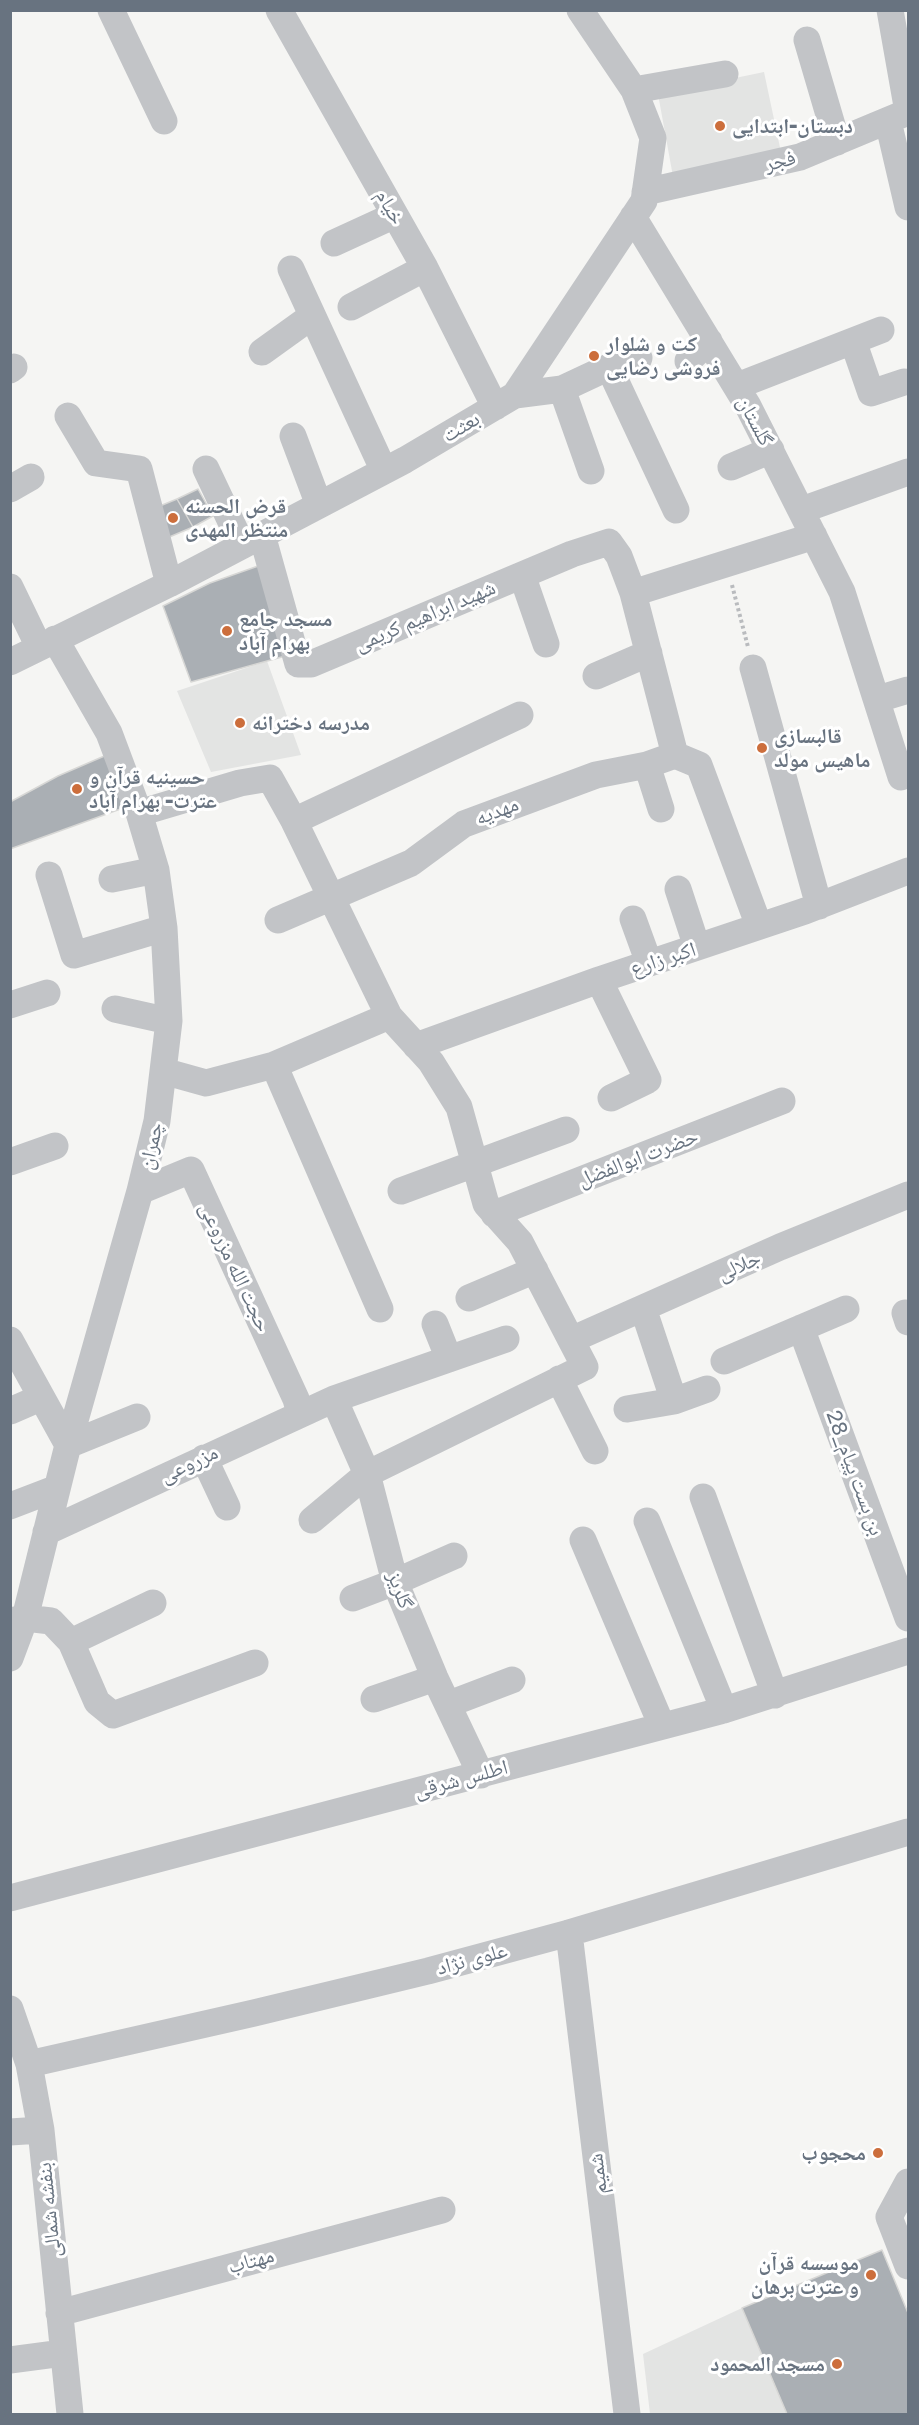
<!DOCTYPE html>
<html>
<head>
<meta charset="utf-8">
<style>
	body { margin:0 }
	#map { position:relative; width:919px; height:2425px; overflow:hidden; background:#f5f5f3; font-family:"Golos Text",sans-serif }
	canvas { display:block }
	.frame { position:absolute; inset:0; border:12px solid #687380; pointer-events:none }
</style>
</head>
<body>
<div id="map">
<canvas width="919" height="2425"></canvas>
<div class="frame"></div>
</div>
<script>
const g = document.querySelector('canvas').getContext('2d');
g.lineJoin = 'round';
function paint(path, color) { g.fillStyle = color; g.fill(path, 'evenodd'); }
const shape = rows => new Path2D(rows.map(r => 'M' + r).join(''));
function strokePath(path, color, width, dash) { g.strokeStyle = color; g.lineWidth = width; g.lineCap = dash ? 'butt' : 'round'; g.setLineDash(dash || []); g.stroke(path); }
function label(font, color, halo, rows, align = 'center') {
  g.font = font + ' "Golos Text","Noto Naskh Arabic",sans-serif'; g.lineWidth = 6; g.setLineDash([]); g.textBaseline = 'middle'; g.strokeStyle = halo; g.fillStyle = color; for (const [text, x, y, turn = 0] of rows) {
    g.save(); g.translate(x, y); g.rotate((+turn || 0) * Math.PI / 180); g.textAlign = isNaN(turn) ? turn : align; if (halo) g.strokeText(text, 0, 0); g.fillText(text, 0, 0); g.restore();
  }
}
const built = shape([
	[764,72,782,157,674,182,658,94],
	[267,661,301,755,211,772,177,691],
	[742,2308,787,2414,650,2414,643,2354]
]);
const building = shape([
	[198,489,213,516,193,527,177,499,198,489],
	[177,499,193,527,167,538,155,508,177,499],
	[261,565,289,655,191,682,163,606,210,583,261,565],
	[109,754,126,807,10,849,10,802,58,776,109,754],
	[882,2250,908,2313,908,2414,787,2414,742,2308,882,2250]
]);
const path = shape([
	[732,585,748,647]
]);
const minor = shape([
	[111,10,164,121],
	[279,10,425,268,495,407],
	[890,10,908,112],
	[807,40,837,142],
	[634,90,725,74],
	[888,121,908,207],
	[645,192,800,157,908,112],
	[633,217,748,406,842,592,901,777],
	[334,243,395,215],
	[291,269,384,471],
	[351,307,425,268],
	[853,341,871,393,904,382],
	[262,352,312,316],
	[688,361,709,341],
	[609,367,676,510],
	[10,370,14,367],
	[737,386,881,330],
	[562,389,591,471],
	[515,395,562,389,609,367,639,358],
	[68,416,96,463,139,469,169,584],
	[293,436,319,505],
	[731,467,771,450],
	[206,469,242,545],
	[10,489,31,477],
	[802,510,908,472],
	[262,535,298,664,311,664,572,554,609,542,619,556,633,593,675,755],
	[522,575,546,644],
	[10,587,39,647],
	[633,593,814,536],
	[10,662,169,584,405,460,515,395,644,201,653,138,634,90,580,10],
	[753,668,819,906],
	[596,676,649,653],
	[878,699,908,690],
	[675,755,699,765,759,926],
	[647,765,661,809],
	[139,813,240,783,270,778,294,821,389,1016,431,1062,459,1107,486,1204,520,1242,585,1367,367,1474,312,1520],
	[294,821,520,715],
	[49,875,74,955,164,928],
	[112,879,156,870],
	[678,889,697,947],
	[633,919,649,963],
	[278,920,411,863,464,824,596,775,647,765,675,755],
	[599,980,648,1080,611,1098],
	[10,1005,47,993],
	[115,1009,169,1021],
	[416,1046,599,980,805,911,908,871],
	[274,1065,380,1309],
	[163,1071,206,1083,274,1065,389,1016],
	[10,1162,55,1146],
	[140,1191,191,1170,296,1399,300,1414],
	[401,1191,566,1130],
	[494,1214,782,1101],
	[469,1298,535,1270],
	[643,1308,674,1401],
	[905,1313,908,1322],
	[435,1324,449,1359],
	[801,1328,908,1618],
	[10,1340,68,1445,137,1417],
	[571,1340,780,1247,908,1195],
	[724,1361,846,1309],
	[559,1379,595,1451],
	[334,1399,367,1474,395,1582,435,1678,481,1775],
	[627,1409,674,1401,707,1389],
	[10,1411,40,1398],
	[204,1458,227,1507],
	[703,1497,775,1695],
	[10,1506,57,1488],
	[647,1521,724,1710],
	[46,1532,334,1399,506,1339],
	[583,1540,662,1726],
	[353,1598,395,1582,454,1556],
	[10,1621,25,1618,51,1621,71,1642,97,1702,113,1715,255,1663],
	[71,1642,153,1603],
	[10,1658,25,1618,68,1445,140,1191,157,1121,169,1021,164,928,156,870,139,813,109,733,55,639],
	[374,1699,435,1678],
	[449,1704,512,1680],
	[10,1898,724,1710,908,1651],
	[569,1933,627,2414],
	[10,2009,29,2064,41,2130,70,2414],
	[29,2064,254,2013,428,1971,569,1933,908,1832],
	[10,2132,41,2130],
	[908,2182,889,2217,908,2266],
	[59,2313,442,2210],
	[10,2360,63,2353]
]);
const markers = [
	[720,126,6,"#cc6e3c"],
	[594,356,6,"#cc6e3c"],
	[173,518,6,"#cc6e3c"],
	[227,631,6,"#cc6e3c"],
	[240,723,6,"#cc6e3c"],
	[762,748,6,"#cc6e3c"],
	[77,789,6,"#cc6e3c"],
	[878,2153,6,"#cc6e3c"],
	[871,2275,6,"#cc6e3c"],
	[837,2364,6,"#cc6e3c"]
];
const poiNames = [
	["دبستان-ابتدایی",732,126],
	["کت و شلوار",606,344],
	["فروشی رضایی",606,368],
	["قرض الحسنه",185,506],
	["منتظر المهدی",185,530],
	["مسجد جامع",239,619],
	["بهرام آباد",239,643],
	["مدرسه دخترانه",252,723],
	["قالبسازی",774,736],
	["ماهیس مولد",774,760],
	["حسینیه قرآن و",89,777],
	["عترت- بهرام آباد",89,801],
	["محجوب",866,2153,"right"],
	["موسسه قرآن",859,2263,"right"],
	["و عترت برهان",859,2287,"right"],
	["مسجد المحمود",825,2364,"right"]
];
const streetNames = [
	["فجر",780,161,-14],
	["خیام",390,207,60],
	["گلستان",755,421,62],
	["بعثت",461,427,-31],
	["شهید ابراهیم کریمی",425,616,-23],
	["مهدیه",497,811,-21],
	["اکبر زارع",663,959,-18],
	["چمران",151,1146,-77],
	["حضرت ابوالفضل",638,1158,-21],
	["جلالی",739,1266,-24],
	["حجت الله مزروعی",235,1267,65],
	["مزروعی",189,1464,-25],
	["بن بست پیام_28",855,1473,70],
	["گلریز",400,1590,70],
	["اطلس شرقی",461,1779,-15],
	["علوی نژاد",472,1959,-15],
	["شمیم",598,2174,-97],
	["بنفشه شمالی",49,2210,-96],
	["مهتاب",251,2261,-15]
];
paint(built, '#e3e4e3');
paint(building, '#aaafb4');
strokePath(building, '#d7d7d5', 1.5);
strokePath(path, '#b9bbbe', 4, [3, 3]);
strokePath(minor, '#c2c4c7', 27);
for (const [x, y, r, color] of markers) { const dot = new Path2D(); dot.arc(x, y, r, 0, 2 * Math.PI); g.fillStyle = color; g.fill(dot); strokePath(dot, '#fff', 2); }
label('bold 21px', '#687380', '#fff', poiNames, 'left');
label('21px', '#687380', '#fff', streetNames);
</script>
</body>
</html>
